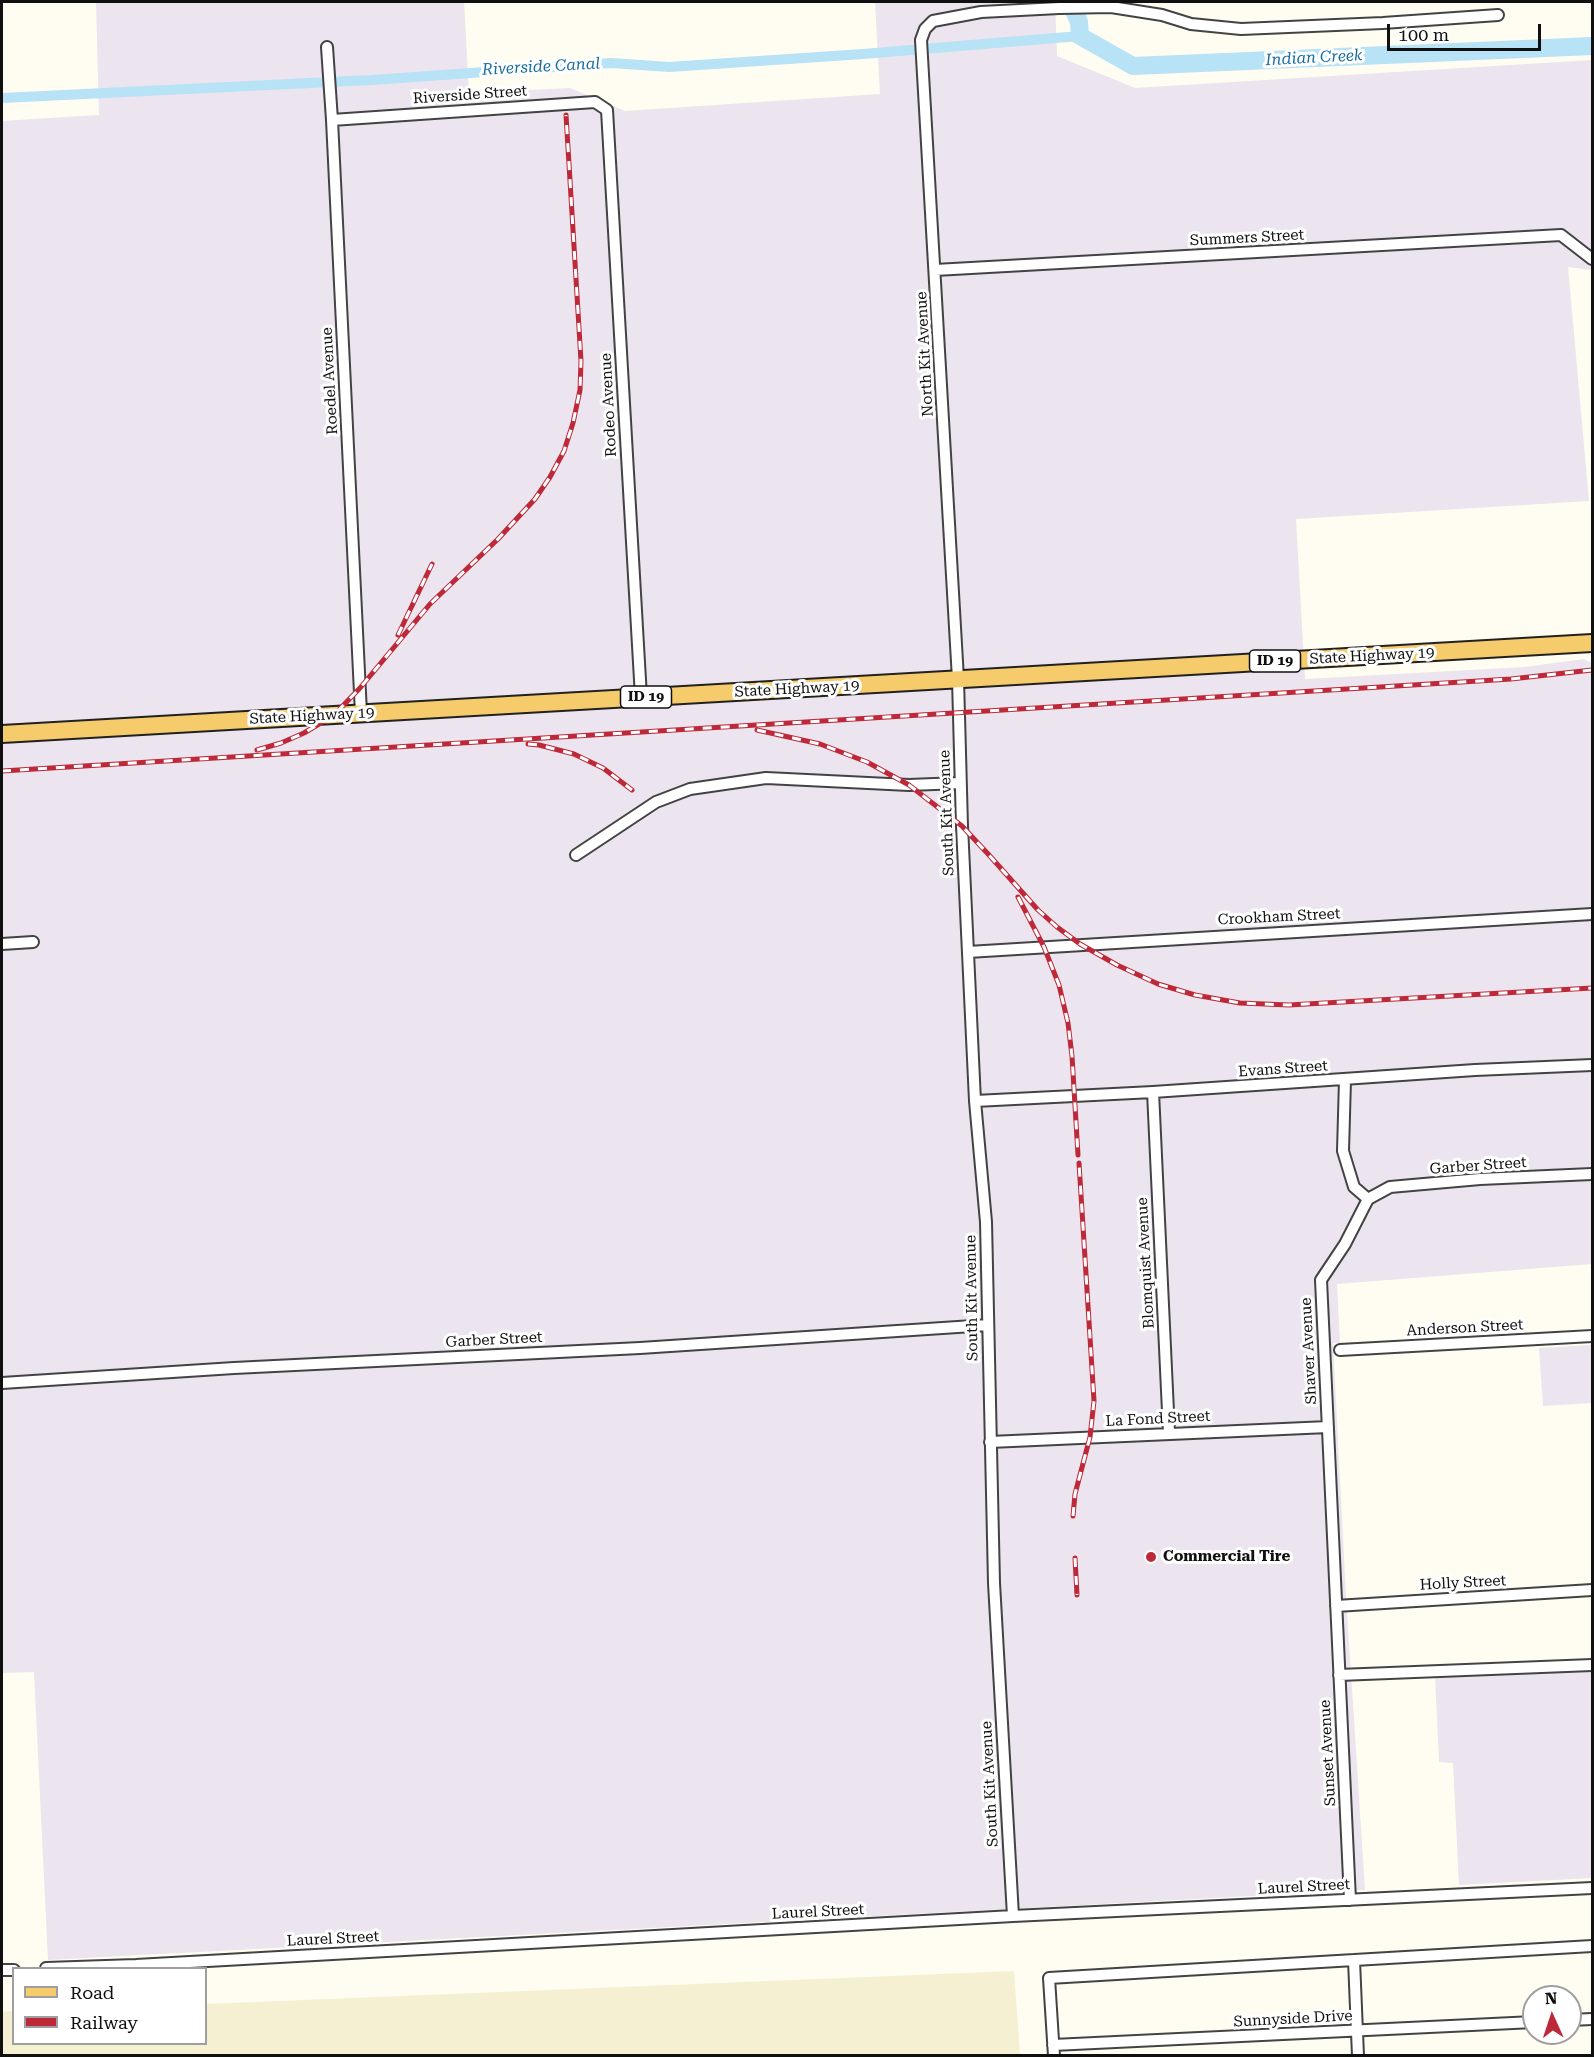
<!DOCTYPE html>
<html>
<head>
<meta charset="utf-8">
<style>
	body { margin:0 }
	#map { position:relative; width:1594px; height:2057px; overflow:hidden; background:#fffcf2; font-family:"Roboto Serif",serif }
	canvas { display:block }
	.frame { position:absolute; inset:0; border:3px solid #101010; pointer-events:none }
	.legend { position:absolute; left:12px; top:1967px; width:195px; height:78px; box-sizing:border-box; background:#fff; border:2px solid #9f9f9f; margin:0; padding:8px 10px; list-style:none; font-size:18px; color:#101010 }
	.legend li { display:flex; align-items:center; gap:12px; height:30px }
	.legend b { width:30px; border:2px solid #9f9f9f }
	.north { position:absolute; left:1522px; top:1985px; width:60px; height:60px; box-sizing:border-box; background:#fff; border:2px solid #9f9f9f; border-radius:50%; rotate:357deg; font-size:16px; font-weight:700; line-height:24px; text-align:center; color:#101010 }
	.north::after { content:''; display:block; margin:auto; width:21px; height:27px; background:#be293a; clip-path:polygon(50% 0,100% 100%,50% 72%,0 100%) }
	.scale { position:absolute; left:1387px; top:24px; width:154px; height:27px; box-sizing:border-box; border:3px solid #101010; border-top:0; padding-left:8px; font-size:18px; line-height:21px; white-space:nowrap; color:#101010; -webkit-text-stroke:4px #fff; paint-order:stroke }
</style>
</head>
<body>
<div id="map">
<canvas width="1594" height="2057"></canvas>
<div class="frame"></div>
<ul class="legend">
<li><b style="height:8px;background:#f6cb6b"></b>Road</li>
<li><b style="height:8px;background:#be293a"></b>Railway</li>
</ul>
<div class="north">N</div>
<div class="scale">100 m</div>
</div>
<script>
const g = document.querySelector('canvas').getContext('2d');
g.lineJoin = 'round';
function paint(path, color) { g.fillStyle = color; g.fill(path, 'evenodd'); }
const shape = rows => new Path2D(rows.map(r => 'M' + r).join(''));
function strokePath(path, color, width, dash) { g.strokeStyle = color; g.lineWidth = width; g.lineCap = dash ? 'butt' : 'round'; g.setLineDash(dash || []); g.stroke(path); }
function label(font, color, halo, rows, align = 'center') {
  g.font = font + ' "Roboto Serif",serif'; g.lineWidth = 6; g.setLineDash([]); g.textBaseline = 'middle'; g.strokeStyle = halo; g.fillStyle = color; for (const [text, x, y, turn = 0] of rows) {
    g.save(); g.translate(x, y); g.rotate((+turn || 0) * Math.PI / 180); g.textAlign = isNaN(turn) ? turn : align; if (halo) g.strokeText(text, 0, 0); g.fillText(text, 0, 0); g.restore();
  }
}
const industrial = shape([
	[96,2,464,2,469,93,570,88,625,111,880,94,875,2,1055,2,1057,56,1135,88,1592,60,1592,270,1568,267,1589,501,1296,519,1305,679,1525,667,1584,659,1592,663,1592,1264,1337,1284,1340,1343,1333,1343,1346,1596,1365,1890,48,1960,34,1672,2,1673,2,121,99,115],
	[1592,1345,1592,1403,1543,1406,1539,1348],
	[1592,1671,1592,1878,1459,1885,1453,1763,1439,1762,1435,1676]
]);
const farmland = shape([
	[1014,1971,1020,2055,2,2055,2,2012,13,2011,14,2044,206,2044,206,2004]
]);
const canal = shape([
	[2,98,372,80,611,63,669,67,863,54,1080,36]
]);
const river = shape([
	[1070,2,1079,22,1080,36,1133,66,1592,46]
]);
const minor = shape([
	[327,47,332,120,361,713],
	[332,120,595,102,607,110,641,697],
	[935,270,1561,235,1592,259],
	[576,855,656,802,690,789,766,778,909,785,960,783],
	[2,944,33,942],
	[968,952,1592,914],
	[1345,1080,1343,1151,1354,1187,1368,1199],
	[1153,1092,1169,1433],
	[975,1101,1153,1092,1475,1070,1592,1065],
	[1368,1199,1390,1187,1480,1179,1592,1174],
	[1340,1350,1592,1336],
	[2,1383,234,1368,640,1348,988,1325],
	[990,1442,1328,1427],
	[1336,1606,1592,1590],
	[1339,1675,1592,1665],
	[1350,1900,1321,1280,1345,1244,1368,1199],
	[1013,1916,994,1583,986,1222,975,1101,962,826,958,679,921,40,925,29,933,21,981,12,1059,8,1111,7,1162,15,1191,24,1241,29,1383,23,1498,15],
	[1354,1960,1358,2056],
	[46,1968,136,1965,1013,1916,1592,1888],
	[2,1970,14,1970],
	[1570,2020,1592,2019],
	[1053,2045,1534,2022],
	[1054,2056,1049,1978,1592,1946]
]);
const primary = shape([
	[2,734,1592,643]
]);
const rail = shape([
	[398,635,432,564],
	[757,730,820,744,867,762,909,785,962,826,989,855,1038,910,1057,927,1080,944,1117,965,1158,984,1195,995,1240,1003,1289,1005,1592,988],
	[528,744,539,745,574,754,603,768,632,790],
	[257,750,281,743,304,733,334,715,360,688,430,604,498,539,535,499,550,477,564,451,573,423,580,390,581,361,566,115],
	[2,771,1511,679,1592,670],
	[1018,897,1044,947,1059,985,1068,1023,1072,1056,1078,1155],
	[1073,1516,1075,1494,1090,1437,1094,1401,1079,1163],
	[1075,1558,1077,1595]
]);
const markers = [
	[1151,1557,6,"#be293a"]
];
const shields = [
	[1275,661,51],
	[646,697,51]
];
const shieldNames = [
	["ID 19",1275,661],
	["ID 19",646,697]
];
const streetNames = [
	["Riverside Street",470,95,-4],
	["Summers Street",1247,238,-3],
	["North Kit Avenue",925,354,-93],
	["Roedel Avenue",330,381,-93],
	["Rodeo Avenue",609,405,-93],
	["State Highway 19",1372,656,-3],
	["State Highway 19",797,689,-3],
	["State Highway 19",312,716,-3],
	["South Kit Avenue",947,813,-92],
	["Crookham Street",1279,917,-3],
	["Evans Street",1283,1069,-4],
	["Garber Street",1478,1166,-4],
	["Blomquist Avenue",1146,1263,-93],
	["South Kit Avenue",972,1298,-91],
	["Anderson Street",1465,1328,-3],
	["Garber Street",494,1340,-3],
	["Shaver Avenue",1309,1351,-93],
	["La Fond Street",1158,1419,-3],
	["Holly Street",1463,1583,-3],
	["Sunset Avenue",1328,1753,-93],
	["South Kit Avenue",990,1784,-93],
	["Laurel Street",1304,1887,-3],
	["Laurel Street",818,1912,-3],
	["Laurel Street",333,1939,-3],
	["Sunnyside Drive",1293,2019,-3]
];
const poiNames = [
	["Commercial Tire",1163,1557]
];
const waterNames = [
	["Indian Creek",1314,58,-3],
	["Riverside Canal",541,67,-3]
];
paint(industrial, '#ece4ee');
paint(farmland, '#f5f0d2');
strokePath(canal, '#b8e2f5', 10);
strokePath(river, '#b8e2f5', 18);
strokePath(minor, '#434343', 14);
strokePath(primary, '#212121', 20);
strokePath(minor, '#fff', 10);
strokePath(primary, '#f6cb6b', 16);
strokePath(rail, '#be293a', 5);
strokePath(rail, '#fff', 3, [9]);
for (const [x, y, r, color] of markers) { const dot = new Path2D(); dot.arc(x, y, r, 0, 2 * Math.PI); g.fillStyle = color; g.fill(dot); strokePath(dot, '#fff', 2); }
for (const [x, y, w] of shields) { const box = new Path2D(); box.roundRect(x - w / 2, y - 11, w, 22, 4.5); g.fillStyle = '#fff'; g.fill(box); strokePath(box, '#101010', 1.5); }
label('bold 14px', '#101010', null, shieldNames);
label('15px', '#101010', '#fff', streetNames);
label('bold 15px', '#101010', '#fff', poiNames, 'left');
label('italic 16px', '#1a6ea1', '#fff', waterNames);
</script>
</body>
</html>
